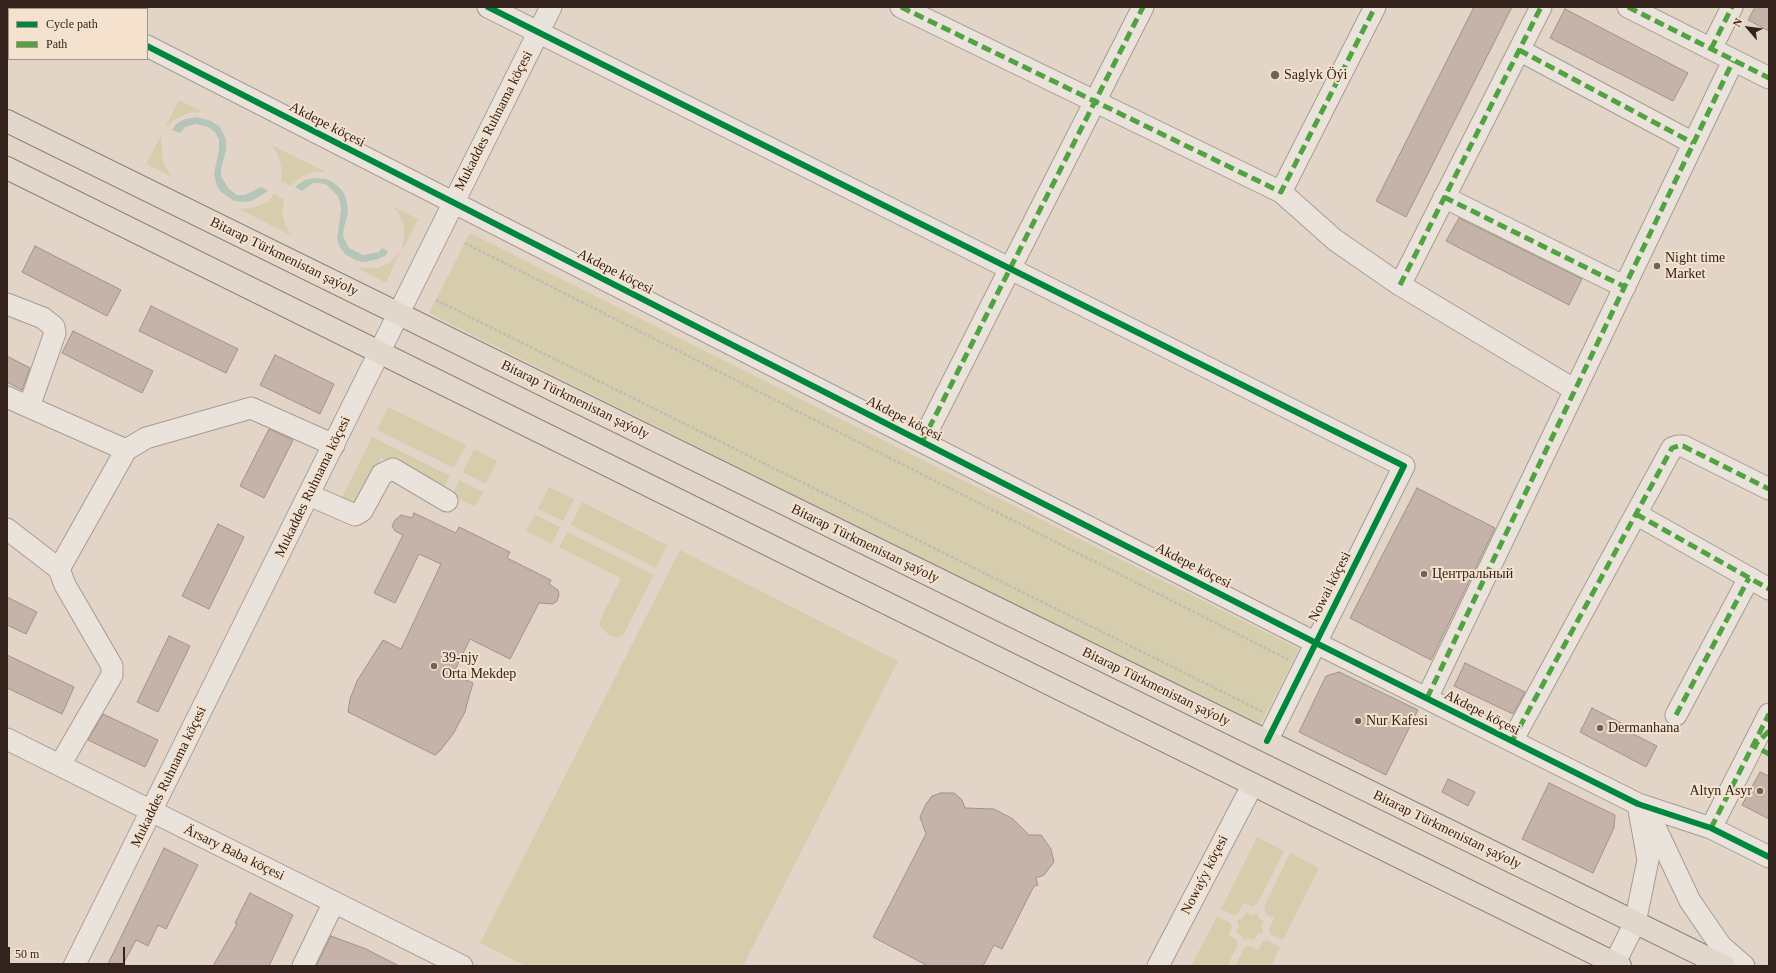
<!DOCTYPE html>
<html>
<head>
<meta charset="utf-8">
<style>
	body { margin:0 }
	#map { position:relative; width:1776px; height:973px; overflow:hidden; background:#e2d5c8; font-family:Georgia,serif }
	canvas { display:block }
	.frame { position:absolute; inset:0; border:8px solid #34231c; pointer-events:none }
	.legend { position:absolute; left:8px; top:8px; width:140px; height:52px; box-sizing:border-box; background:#f4e2ce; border:1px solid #a79687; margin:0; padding:5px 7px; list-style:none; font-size:12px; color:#34231c }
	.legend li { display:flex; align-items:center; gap:8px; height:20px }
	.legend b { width:20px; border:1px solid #a79687 }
	.north { position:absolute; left:1728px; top:8px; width:40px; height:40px; -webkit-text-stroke:3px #f4e2ce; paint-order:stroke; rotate:298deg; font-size:11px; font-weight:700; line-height:16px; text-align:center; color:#34231c }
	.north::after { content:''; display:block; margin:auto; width:14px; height:18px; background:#34231c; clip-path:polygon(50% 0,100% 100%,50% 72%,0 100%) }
	.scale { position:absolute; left:8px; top:947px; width:117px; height:18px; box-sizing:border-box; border:2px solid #34231c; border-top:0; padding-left:5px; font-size:12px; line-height:14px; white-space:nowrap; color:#34231c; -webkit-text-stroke:3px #f4e2ce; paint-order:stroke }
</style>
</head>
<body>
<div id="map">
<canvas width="1776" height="973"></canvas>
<div class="frame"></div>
<ul class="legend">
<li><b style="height:5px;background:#00873e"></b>Cycle path</li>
<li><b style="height:5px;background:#53a241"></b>Path</li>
</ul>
<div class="north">N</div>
<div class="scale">50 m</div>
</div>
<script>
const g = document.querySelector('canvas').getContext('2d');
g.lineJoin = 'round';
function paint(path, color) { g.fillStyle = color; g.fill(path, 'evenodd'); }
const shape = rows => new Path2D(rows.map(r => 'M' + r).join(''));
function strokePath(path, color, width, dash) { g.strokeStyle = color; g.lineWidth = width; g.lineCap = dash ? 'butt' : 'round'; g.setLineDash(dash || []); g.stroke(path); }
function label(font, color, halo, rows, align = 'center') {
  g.font = font + ' Georgia,serif'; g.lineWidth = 4; g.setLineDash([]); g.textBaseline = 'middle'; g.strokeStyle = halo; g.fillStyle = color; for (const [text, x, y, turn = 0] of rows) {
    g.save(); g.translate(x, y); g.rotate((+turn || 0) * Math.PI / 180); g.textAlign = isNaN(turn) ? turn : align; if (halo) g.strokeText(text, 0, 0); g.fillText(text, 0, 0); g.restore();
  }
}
const green = shape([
	[179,100,203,112,189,113,178,118,165,127],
	[161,136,163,163,172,177,146,164],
	[271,145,326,172,314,172,302,176,291,186,281,181,282,175,281,166,277,153],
	[274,194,284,199,282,213,286,226,292,236,239,209,252,208,268,202],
	[392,206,418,219,404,248,402,246,404,239,404,227,399,214],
	[470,233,1299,649,1259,727,429,313],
	[400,252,386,283,357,268,377,268,389,263],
	[388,407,466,445,454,468,377,430],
	[372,437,450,476,443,489,381,458,358,504,354,507,341,500],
	[474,449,497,461,486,484,463,472],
	[459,480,483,492,475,507,452,495],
	[549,487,574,499,563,521,538,509],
	[582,502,667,545,656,568,571,525],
	[535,515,560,527,552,544,526,531],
	[567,532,654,575,623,635,619,637,610,636,600,627,600,620,621,578,559,547],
	[680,550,898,661,743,966,526,966,480,943],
	[1257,837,1284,851,1257,904,1252,907,1244,903,1238,913,1234,915,1221,909],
	[1290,853,1319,868,1283,940,1270,934,1269,929,1274,918,1266,914,1264,907],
	[1246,912,1252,915,1257,913,1259,919,1264,921,1261,926,1263,932,1257,934,1254,941,1249,938,1243,941,1243,936,1236,933,1239,926,1237,920,1243,918],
	[1217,917,1230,923,1232,927,1228,935,1236,939,1238,945,1227,966,1191,966],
	[1267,940,1280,947,1271,966,1235,966,1244,948,1250,946,1258,950,1262,942]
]);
const water = shape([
	[196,117,211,121,220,127,226,139,226,150,221,169,221,176,229,189,237,195,245,195,261,187,268,191,251,201,243,202,234,201,221,192,217,186,214,174,219,149,219,140,215,132,208,127,196,124,185,127,180,133,172,130,176,124,185,119],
	[314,178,326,179,332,182,339,187,345,195,347,203,348,212,344,228,343,236,349,248,363,255,379,252,382,248,388,251,386,255,378,259,365,262,357,261,345,254,340,247,337,239,341,210,340,202,337,195,327,185,320,183,313,183,302,191,295,187,305,180]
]);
const building = shape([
	[1474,7,1512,7,1406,217,1376,201,1474,7],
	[1755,7,1769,7,1769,31,1748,20,1755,7],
	[1565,9,1688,73,1673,101,1550,38,1565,9],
	[1459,218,1582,279,1569,305,1446,241,1459,218],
	[35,246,121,290,107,316,22,272,35,246],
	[151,306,238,349,226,373,139,331,151,306],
	[73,331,153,371,142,393,62,353,73,331],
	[275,355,334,384,320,414,260,385,275,355],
	[7,356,30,368,22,390,7,382,7,356],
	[269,429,293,440,264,498,240,486,269,429],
	[1417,488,1495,528,1431,660,1350,618,1417,488],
	[414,513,456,533,459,527,510,552,507,558,551,580,549,584,558,590,559,595,557,601,553,604,539,603,510,659,470,639,453,674,473,683,468,700,465,712,453,734,440,751,435,755,348,712,350,699,357,681,383,640,401,649,441,564,419,554,395,603,374,593,403,535,395,531,392,526,395,520,401,515,412,518,414,513],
	[218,524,244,537,209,609,182,596,218,524],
	[7,597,37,612,26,634,7,625,7,597],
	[169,636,190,646,158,712,137,702,169,636],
	[7,655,74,687,62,714,7,688,7,655],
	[1465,663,1525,692,1513,714,1454,686,1465,663],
	[1339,672,1418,710,1386,775,1299,732,1326,676,1339,672],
	[1592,708,1621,723,1619,727,1657,746,1646,767,1580,732,1592,708],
	[103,714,158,740,145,767,88,740,103,714],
	[1760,772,1769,776,1769,819,1742,805,1760,772],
	[1448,779,1475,792,1468,806,1442,792,1448,779],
	[1549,783,1615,815,1614,828,1593,873,1522,839,1549,783],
	[941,793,954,793,962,800,965,808,994,809,1013,819,1029,835,1041,835,1051,849,1054,862,1044,875,1036,878,1038,885,1034,886,1002,949,994,945,983,966,928,966,873,937,926,834,920,817,926,804,932,796,941,793],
	[164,848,198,865,166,929,158,925,148,946,136,940,122,966,107,966,164,848],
	[250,893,293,915,269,966,213,966,237,924,235,923,250,893],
	[331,936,366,949,399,966,316,966,331,936]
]);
const path = shape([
	[465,243,1289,660],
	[436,300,1263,712]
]);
const minor = shape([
	[71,7,75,9],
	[130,7,131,9],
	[488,7,1404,466,1267,741],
	[901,7,1281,192,1375,7],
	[1628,7,1769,78],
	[88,9,92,7],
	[147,46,1316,643,1638,804,1711,828,1769,857],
	[7,47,9,46],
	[1711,49,1732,7],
	[1519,50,1693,143],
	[1281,192,1335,240,1400,285,1575,390],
	[1444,197,1625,287],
	[1400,285,1541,7],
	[7,304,43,318,54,327,55,333,29,407,126,450],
	[7,397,29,407],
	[922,442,1143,7],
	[309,495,355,515,362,511,382,474,393,469,447,501],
	[1636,514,1769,589],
	[7,529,59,569,65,585,112,666,112,675,60,765],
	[59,569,126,450,146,438,251,408,334,445],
	[1427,698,1733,61],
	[1676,715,1749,578],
	[7,739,462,966],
	[1512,741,1672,448,1678,446,1683,446,1769,489],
	[1638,804,1654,825,1690,901,1721,946,1744,966],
	[1711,828,1769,714],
	[74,966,551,7],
	[303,966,334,902],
	[1158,966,1253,784],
	[1613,966,1635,923,1648,860,1639,810]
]);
const major = shape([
	[7,121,1724,966],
	[7,168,1620,966]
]);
const quiet = shape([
	[901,7,1281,192,1375,7],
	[1628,7,1769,78],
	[1711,49,1732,7],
	[1519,50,1693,143],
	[1444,197,1625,287],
	[1400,285,1541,7],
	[922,442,1143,7],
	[1636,514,1769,589],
	[1427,698,1733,61],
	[1676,715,1749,578],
	[1769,731,1754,746,1769,754],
	[1512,741,1672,448,1678,446,1683,446,1769,489],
	[1711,828,1769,714]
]);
const cycleway = shape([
	[488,7,1404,466,1267,741],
	[147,46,1316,643,1638,804,1711,828,1769,857]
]);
const markers = [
	[1275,75,5,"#716158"],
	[1657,266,4,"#716158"],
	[1424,574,4,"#716158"],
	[434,666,4,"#716158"],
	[1358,721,4,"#716158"],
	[1600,728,4,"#716158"],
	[1760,791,4,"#716158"]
];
const poiNames = [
	["Saglyk Öýi",1284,75],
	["Night time",1665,258],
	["Market",1665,274],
	["Центральный",1432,574],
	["39-njy",442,658],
	["Orta Mekdep",442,674],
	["Nur Kafesi",1366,721],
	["Dermanhana",1608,728],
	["Altyn Asyr",1752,791,"right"]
];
const streetNames = [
	["Mukaddes Ruhnama köçesi",494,121,-63],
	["Akdepe köçesi",327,125,27],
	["Bitarap Türkmenistan şaýoly",284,257,26],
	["Akdepe köçesi",615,272,27],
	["Bitarap Türkmenistan şaýoly",575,400,26],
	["Akdepe köçesi",904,419,27],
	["Mukaddes Ruhnama köçesi",313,487,-64],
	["Bitarap Türkmenistan şaýoly",865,544,26],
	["Akdepe köçesi",1193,566,27],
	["Nowai köçesi",1330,587,-63],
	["Bitarap Türkmenistan şaýoly",1156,687,26],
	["Akdepe köçesi",1482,713,27],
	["Mukaddes Ruhnama köçesi",169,777,-64],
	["Bitarap Türkmenistan şaýoly",1447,830,26],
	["Ärsary Baba köçesi",234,853,26],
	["Nowaýy köçesi",1205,875,-63]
];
paint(green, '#d5cdab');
paint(water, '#b5c5b7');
paint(building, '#c5b3aa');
strokePath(building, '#a29188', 1);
strokePath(minor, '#a79b92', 23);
strokePath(major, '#8c8179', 24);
strokePath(path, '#c3bab2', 2.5, [3, 2]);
strokePath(minor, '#eae3db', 21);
strokePath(major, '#e2d7cb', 22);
strokePath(quiet, '#53a241', 5, [10, 5]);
strokePath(cycleway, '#00873e', 6);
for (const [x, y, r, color] of markers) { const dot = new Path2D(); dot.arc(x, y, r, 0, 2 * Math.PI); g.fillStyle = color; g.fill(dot); strokePath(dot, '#f4e2ce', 1.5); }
label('14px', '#34231c', '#f4e2ce', poiNames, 'left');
label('14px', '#34231c', '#f4e2ce', streetNames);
</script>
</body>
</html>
